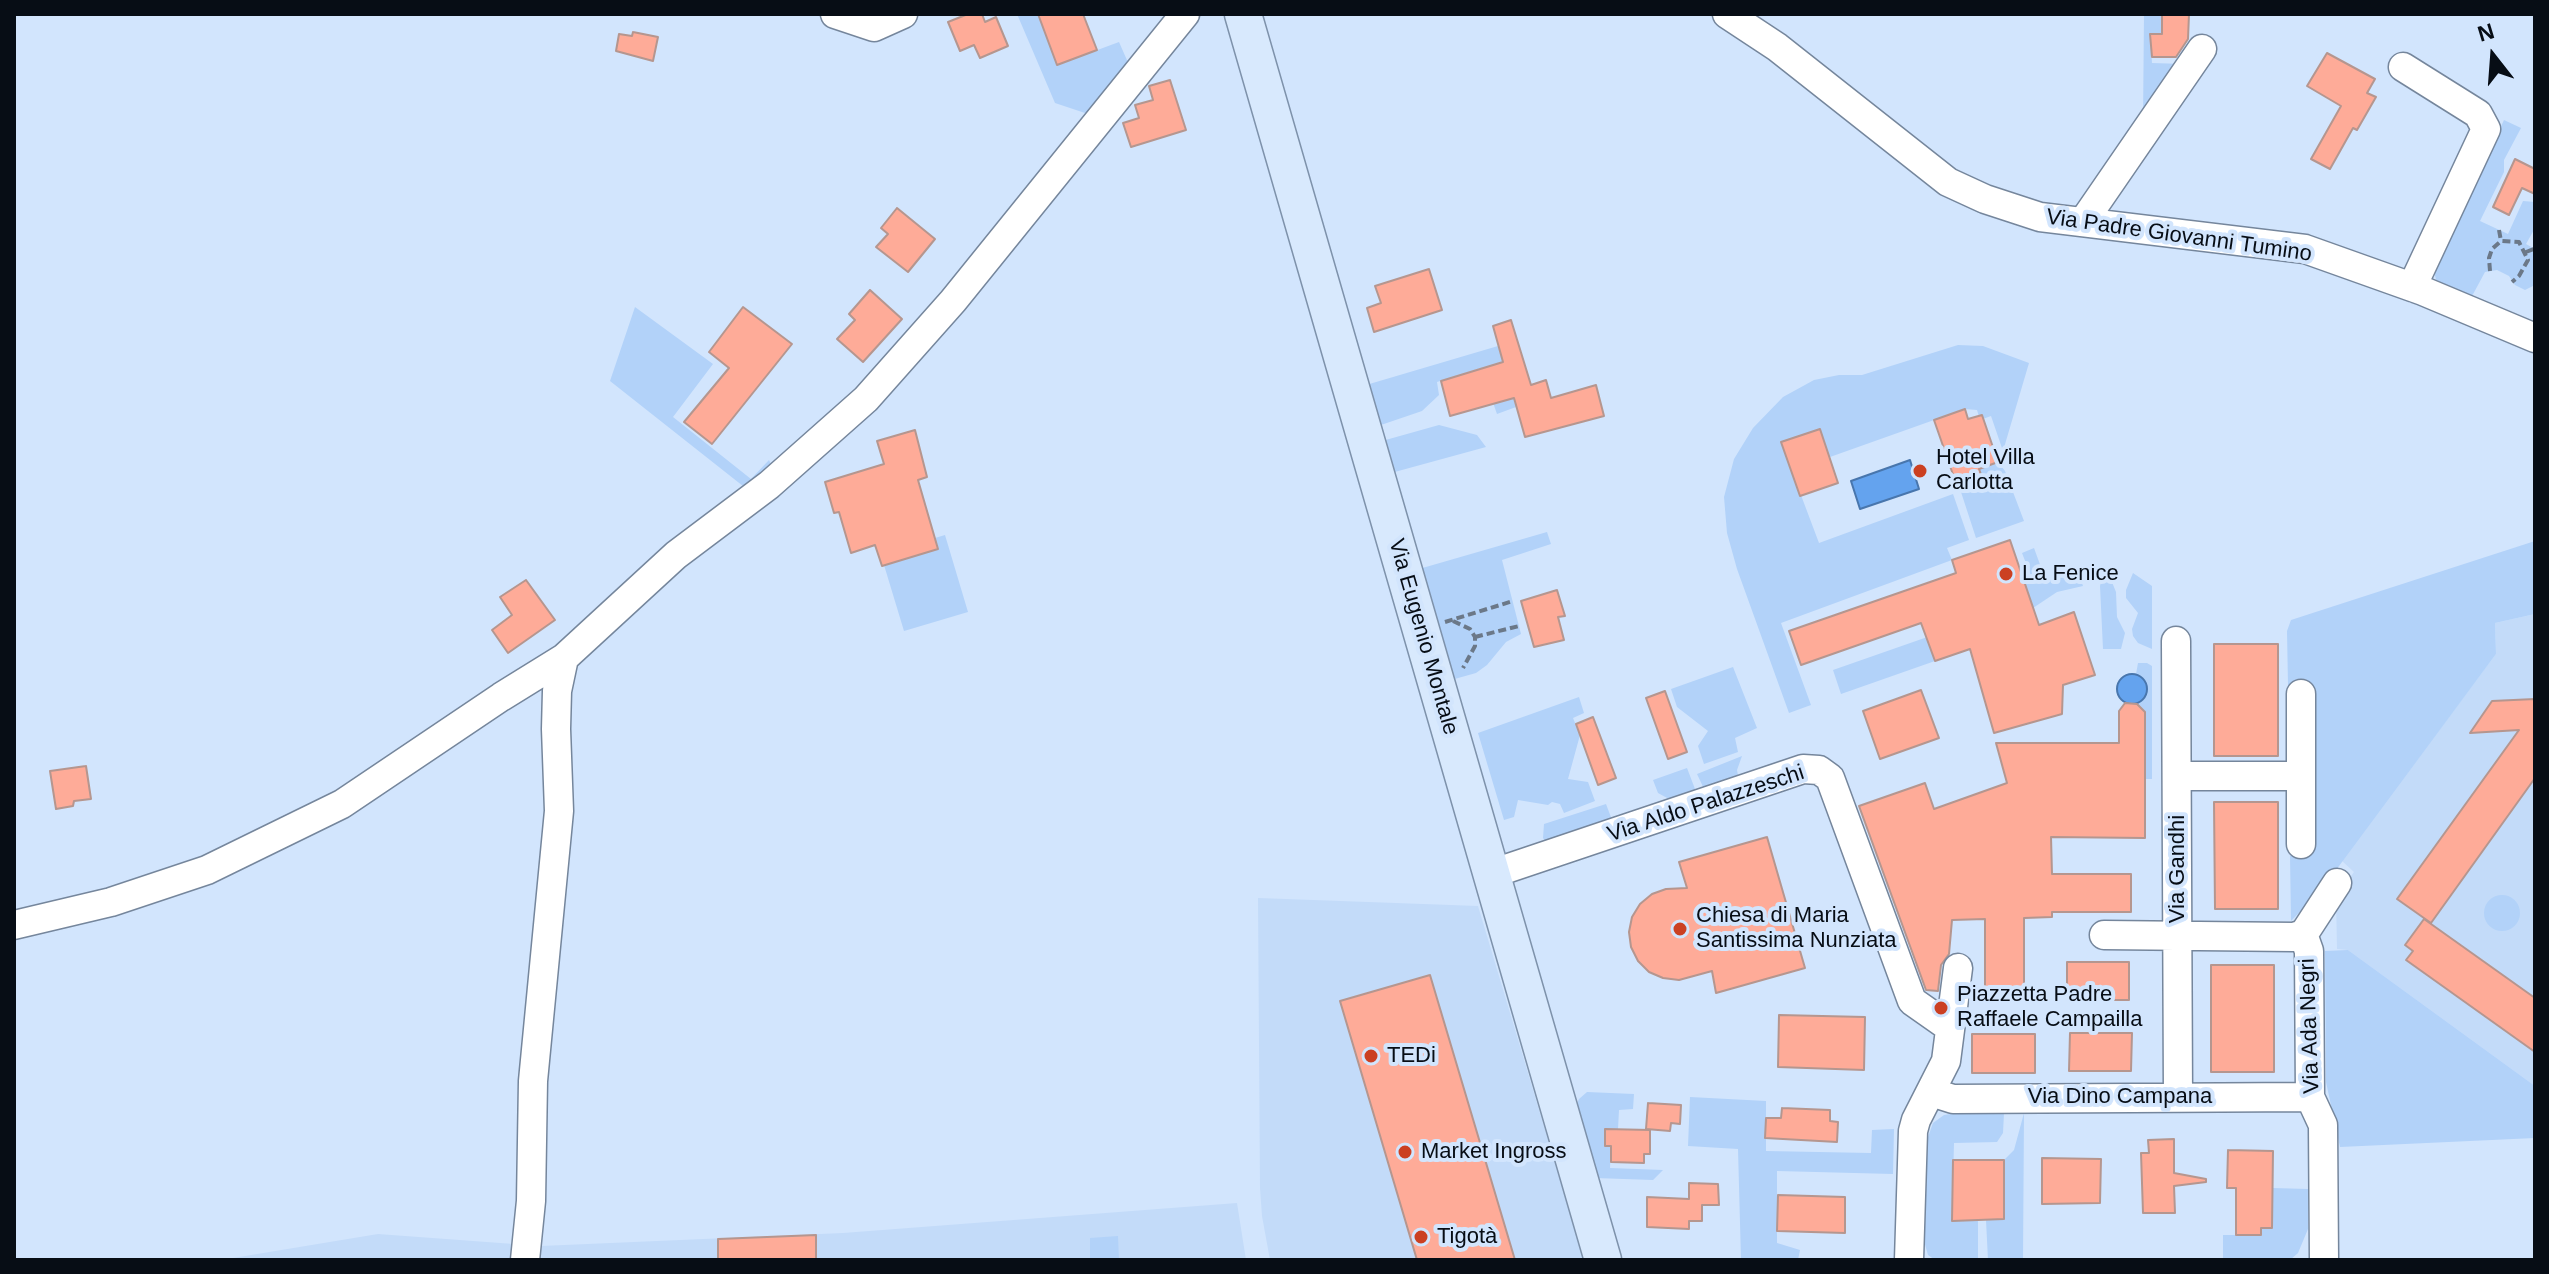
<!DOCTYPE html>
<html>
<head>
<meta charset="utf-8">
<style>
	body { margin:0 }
	#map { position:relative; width:2549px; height:1274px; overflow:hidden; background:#d2e5fd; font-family:Arial,sans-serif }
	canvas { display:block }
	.frame { position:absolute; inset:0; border:16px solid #070d15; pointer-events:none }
	.north { position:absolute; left:2453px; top:16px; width:80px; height:80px; -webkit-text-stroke:6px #d2e5fd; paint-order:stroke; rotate:343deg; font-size:22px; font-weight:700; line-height:32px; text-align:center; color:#070d15 }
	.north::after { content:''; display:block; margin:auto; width:28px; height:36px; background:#070d15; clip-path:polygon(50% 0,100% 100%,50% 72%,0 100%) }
</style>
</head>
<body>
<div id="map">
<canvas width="2549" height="1274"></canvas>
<div class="frame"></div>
<div class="north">N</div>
</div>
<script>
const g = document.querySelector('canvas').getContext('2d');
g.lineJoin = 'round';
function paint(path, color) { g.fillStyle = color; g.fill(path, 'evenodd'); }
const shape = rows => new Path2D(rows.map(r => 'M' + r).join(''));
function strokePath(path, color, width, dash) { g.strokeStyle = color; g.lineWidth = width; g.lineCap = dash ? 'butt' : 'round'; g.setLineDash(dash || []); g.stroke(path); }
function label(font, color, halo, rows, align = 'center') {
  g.font = font + ' Arial,sans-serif'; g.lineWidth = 8; g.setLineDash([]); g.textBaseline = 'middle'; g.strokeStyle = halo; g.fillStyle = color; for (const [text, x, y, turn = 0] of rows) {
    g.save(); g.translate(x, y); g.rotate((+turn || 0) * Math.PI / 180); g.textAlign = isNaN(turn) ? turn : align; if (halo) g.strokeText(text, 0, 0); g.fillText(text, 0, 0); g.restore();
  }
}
const built = shape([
	[2535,614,2535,1086,2348,950,2337,949,2336,897,2354,872,2341,860,2496,654,2495,623],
	[1258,898,1478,906,1584,1260,1270,1260,1262,1216,1260,1188],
	[1237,1203,1246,1260,221,1260,378,1234,541,1246,843,1233]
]);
const green = shape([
	[1017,14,1038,14,1057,65,1119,42,1130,67,1091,115,1055,103],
	[2144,14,2162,14,2162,34,2150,34,2152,63,2184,64,2143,121],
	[2504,120,2521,128,2504,160,2504,172,2480,221,2508,234,2523,201,2535,202,2535,228,2526,244,2535,249,2535,285,2525,290,2515,285,2509,276,2497,270,2485,272,2471,298,2437,283,2433,268],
	[635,307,713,364,673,417,751,479,769,460,772,466,748,490,610,381],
	[1958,345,1983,346,2029,363,2003,451,1991,416,1980,420,1977,410,1965,409,1830,457,1819,429,1781,442,1819,543,1953,494,1969,540,1947,548,1952,560,1781,623,1811,705,1789,713,1737,569,1727,533,1724,497,1734,459,1753,428,1783,397,1814,380,1839,375,1862,375],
	[1498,346,1516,407,1497,414,1481,368,1437,382,1439,395,1422,411,1378,426,1366,385],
	[1439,425,1477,435,1486,447,1391,473,1382,441],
	[1998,462,2005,471,2024,521,1976,538,1961,492,1980,485,1983,480,1979,469],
	[1547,532,1551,544,1502,560,1521,634,1506,642,1487,665,1476,673,1451,680,1419,569],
	[945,535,968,612,904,631,884,565,938,549,935,538],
	[2535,541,2535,614,2495,623,2496,654,2322,889,2291,921,2290,856,2308,855,2313,686,2288,685,2287,631,2291,620],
	[2034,548,2046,581,2078,571,2083,586,2057,592,2033,608,2024,580,2031,576,2022,553],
	[2105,565,2116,592,2117,617,2125,633,2121,649,2103,649,2100,586],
	[2133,573,2152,586,2152,649,2138,643,2133,636,2132,629,2138,613,2126,598,2126,590],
	[1956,627,1935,661,1841,694,1833,670],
	[2138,663,2147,663,2152,666,2152,779,2146,779,2145,712,2137,704,2144,699,2143,678,2136,674],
	[1733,667,1757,728,1735,738,1738,752,1704,764,1698,746,1708,731,1677,707,1671,689],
	[1579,697,1584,713,1573,718,1580,735,1568,779,1588,782,1595,801,1564,813,1560,804,1552,802,1548,805,1518,800,1514,817,1504,820,1478,733],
	[1742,756,1737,770,1739,781,1706,793,1697,774],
	[1687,768,1695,789,1695,796,1680,802,1669,799,1658,793,1653,780],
	[1606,804,1612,820,1548,845,1543,838,1544,824],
	'2484 913a18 18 0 1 1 36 0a18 18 0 1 1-36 0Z',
	[2348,950,2535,1086,2535,1138,2340,1147,2326,1082,2325,951],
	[1587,1092,1634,1094,1633,1109,1619,1110,1618,1129,1605,1129,1605,1146,1611,1146,1610,1168,1663,1170,1653,1180,1595,1178,1575,1108,1579,1099],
	[1690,1097,1766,1101,1766,1151,1871,1153,1872,1130,1894,1129,1893,1174,1777,1171,1777,1243,1800,1250,1798,1260,1741,1260,1738,1149,1688,1146],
	[1956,1113,2004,1113,2003,1133,1997,1142,1954,1143,1952,1220,1978,1220,1978,1260,1935,1260,1928,1255,1924,1241,1927,1140,1933,1123,1944,1115],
	[2024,1113,2023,1260,1988,1260,1986,1220,2004,1219,2004,1160,2014,1150],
	[2273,1188,2308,1189,2308,1229,2298,1253,2290,1260,2223,1260,2223,1235,2260,1235,2261,1228,2272,1227],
	[1118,1236,1119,1260,1090,1260,1090,1238]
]);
const water = shape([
	[1910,460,1919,489,1860,509,1851,481,1910,460],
	'2117 689a15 15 0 1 1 30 0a15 15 0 1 1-30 0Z'
]);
const building = shape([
	[968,14,982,14,985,22,996,17,1008,46,980,58,974,45,960,51,948,22,968,14],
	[1038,14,1083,14,1097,50,1057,65,1038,14],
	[2162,14,2189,14,2188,39,2176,57,2152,57,2150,34,2162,34,2162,14],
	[633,32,658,37,653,61,616,51,619,34,632,36,633,32],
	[2327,53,2375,79,2367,93,2376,97,2357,130,2353,128,2330,169,2311,159,2341,106,2307,86,2327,53],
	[1170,80,1186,130,1131,147,1123,123,1139,118,1135,105,1153,100,1149,86,1170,80],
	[2515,159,2535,169,2535,194,2522,188,2509,215,2493,207,2515,159],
	[897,208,935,239,908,272,876,247,888,234,881,228,897,208],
	[1429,269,1442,310,1374,332,1367,308,1381,303,1375,286,1429,269],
	[870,290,902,319,863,362,837,339,855,320,849,314,870,290],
	[743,307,792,344,712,444,684,422,729,368,709,352,743,307],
	[1511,320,1531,385,1546,380,1551,398,1596,385,1604,416,1525,437,1514,398,1450,416,1441,381,1503,362,1493,326,1511,320],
	[1965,409,1968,419,1982,415,1998,462,1979,469,1983,480,1958,489,1934,420,1965,409],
	[1820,429,1838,483,1800,496,1781,442,1820,429],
	[915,430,927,477,918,480,938,549,882,566,875,545,851,553,839,512,834,513,825,482,884,464,877,441,915,430],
	[2010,540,2039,625,2074,612,2095,675,2063,685,2062,714,1994,733,1970,649,1935,661,1921,623,1801,665,1789,631,1956,573,1952,560,2010,540],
	[526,580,555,620,508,653,492,630,512,615,500,597,526,580],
	[1557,590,1565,616,1558,617,1564,640,1534,647,1521,601,1557,590],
	[2214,644,2278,644,2278,756,2214,756,2214,644],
	[1921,690,1939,738,1880,759,1863,711,1921,690],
	[1665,691,1687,752,1668,759,1646,698,1665,691],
	[2535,699,2535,778,2431,923,2397,899,2519,730,2470,733,2492,701,2535,699],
	[2125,703,2137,704,2145,712,2145,838,2051,837,2052,874,2131,874,2131,912,2052,912,2052,917,2024,918,2024,996,1985,997,1985,919,1952,920,1949,954,1941,965,1938,991,1926,990,1859,806,1925,783,1934,809,2007,783,1996,743,2119,743,2119,711,2125,703],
	[1593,717,1616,778,1598,785,1576,724,1593,717],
	[86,766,91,799,74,801,73,806,56,809,50,771,86,766],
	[2214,802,2278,802,2278,909,2215,909,2214,802],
	[1767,837,1805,968,1716,993,1712,971,1679,980,1663,978,1649,972,1638,961,1631,947,1629,932,1632,917,1640,904,1652,894,1666,889,1687,888,1679,862,1767,837],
	[2424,919,2535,998,2535,1052,2406,960,2413,951,2405,945,2424,919],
	[2067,962,2129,962,2129,1000,2067,1000,2067,962],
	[2211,965,2274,965,2274,1072,2211,1072,2211,965],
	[1430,975,1515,1260,1417,1260,1340,1001,1430,975],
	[1779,1015,1865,1017,1864,1070,1778,1067,1779,1015],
	[2070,1033,2132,1033,2131,1071,2069,1071,2070,1033],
	[1972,1034,2035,1034,2035,1073,1972,1073,1972,1034],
	[1648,1103,1681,1105,1680,1124,1671,1123,1670,1131,1646,1129,1648,1103],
	[1782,1108,1830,1110,1830,1121,1838,1122,1837,1142,1765,1138,1766,1118,1781,1118,1782,1108],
	[1605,1129,1650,1130,1650,1154,1644,1154,1644,1163,1611,1162,1611,1146,1605,1146,1605,1129],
	[2174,1139,2174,1173,2206,1179,2206,1182,2174,1186,2175,1213,2143,1213,2141,1153,2149,1153,2148,1140,2174,1139],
	[2228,1150,2273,1151,2272,1228,2261,1228,2261,1235,2236,1235,2236,1188,2227,1188,2228,1150],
	[2042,1158,2101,1159,2100,1203,2042,1204,2042,1158],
	[1953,1160,2004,1160,2004,1219,1952,1221,1953,1160],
	[1689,1183,1718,1184,1719,1205,1702,1205,1702,1221,1689,1221,1689,1229,1647,1227,1647,1197,1689,1199,1689,1183],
	[1778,1195,1845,1197,1845,1233,1777,1231,1778,1195],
	[816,1235,816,1260,718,1260,718,1239,816,1235]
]);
const path = shape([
	[2499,230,2501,241],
	[2526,252,2534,249],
	[2490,271,2489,258,2492,249,2501,241,2519,242,2528,260,2519,276,2512,282],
	[1453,621,1470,629,1475,637,1475,646,1463,668],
	[1445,622,1513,601],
	[1475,637,1519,626]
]);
const minor = shape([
	[835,14,874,27,903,14],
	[1727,14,1777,47,1948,182,1985,199,2040,217,2305,249,2423,291,2535,338],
	[2403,67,2478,114,2486,129,2412,287],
	[2083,222,2202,49],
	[2176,641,2178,1097],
	[2301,694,2301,844],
	[2177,776,2301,776],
	[1491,874,1803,769,1819,770,1830,778,1912,1001,1949,1027],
	[14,925,111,902,207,870,342,804,501,697,564,658,676,555,769,485,866,399,953,301,1185,14],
	[2303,934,2309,951,2310,1097,2323,1125,2324,1260],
	[2104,935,2294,937,2303,934,2307,929,2337,883],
	[1931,1092,1953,1099,2310,1097],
	[525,1260,531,1201,533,1081,559,811,556,729,557,691,564,658],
	[1909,1260,1913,1131,1916,1120,1946,1061,1958,968]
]);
const major = shape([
	[1243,14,1603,1260]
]);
const markers = [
	[1920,471,8,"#cb4022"],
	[2006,574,8,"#cb4022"],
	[1680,929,8,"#cb4022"],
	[1941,1008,8,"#cb4022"],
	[1371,1056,8,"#cb4022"],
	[1405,1152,8,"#cb4022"],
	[1421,1237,8,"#cb4022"]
];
const streetNames = [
	["Via Padre Giovanni Tumino",2179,236,8],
	["Via Eugenio Montale",1423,637,74],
	["Via Aldo Palazzeschi",1706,804,-18],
	["Via Gandhi",2178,869,-90],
	["Via Ada Negri",2310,1026,-92],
	["Via Dino Campana",2120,1097]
];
const poiNames = [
	["Hotel Villa",1936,458],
	["Carlotta",1936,483],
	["La Fenice",2022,574],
	["Chiesa di Maria",1696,916],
	["Santissima Nunziata",1696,941],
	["Piazzetta Padre",1957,995],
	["Raffaele Campailla",1957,1020],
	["TEDi",1387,1056],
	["Market Ingross",1421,1152],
	["Tigotà",1437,1237]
];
paint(built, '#c3dbf9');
paint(green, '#b2d2f9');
paint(water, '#64a3ee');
strokePath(water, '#4876ad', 2);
paint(building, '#feab98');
strokePath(building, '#b5968f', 2);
strokePath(minor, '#75869c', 31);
strokePath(major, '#7e92ab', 39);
strokePath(path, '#6b7888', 4, [8, 4]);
strokePath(minor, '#fff', 28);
strokePath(major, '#d8e9fd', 36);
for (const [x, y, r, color] of markers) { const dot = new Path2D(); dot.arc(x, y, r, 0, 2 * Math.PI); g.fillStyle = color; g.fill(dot); strokePath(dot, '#d2e5fd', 3); }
label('22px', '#070d15', '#d2e5fd', streetNames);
label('22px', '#070d15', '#d2e5fd', poiNames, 'left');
</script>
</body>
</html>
